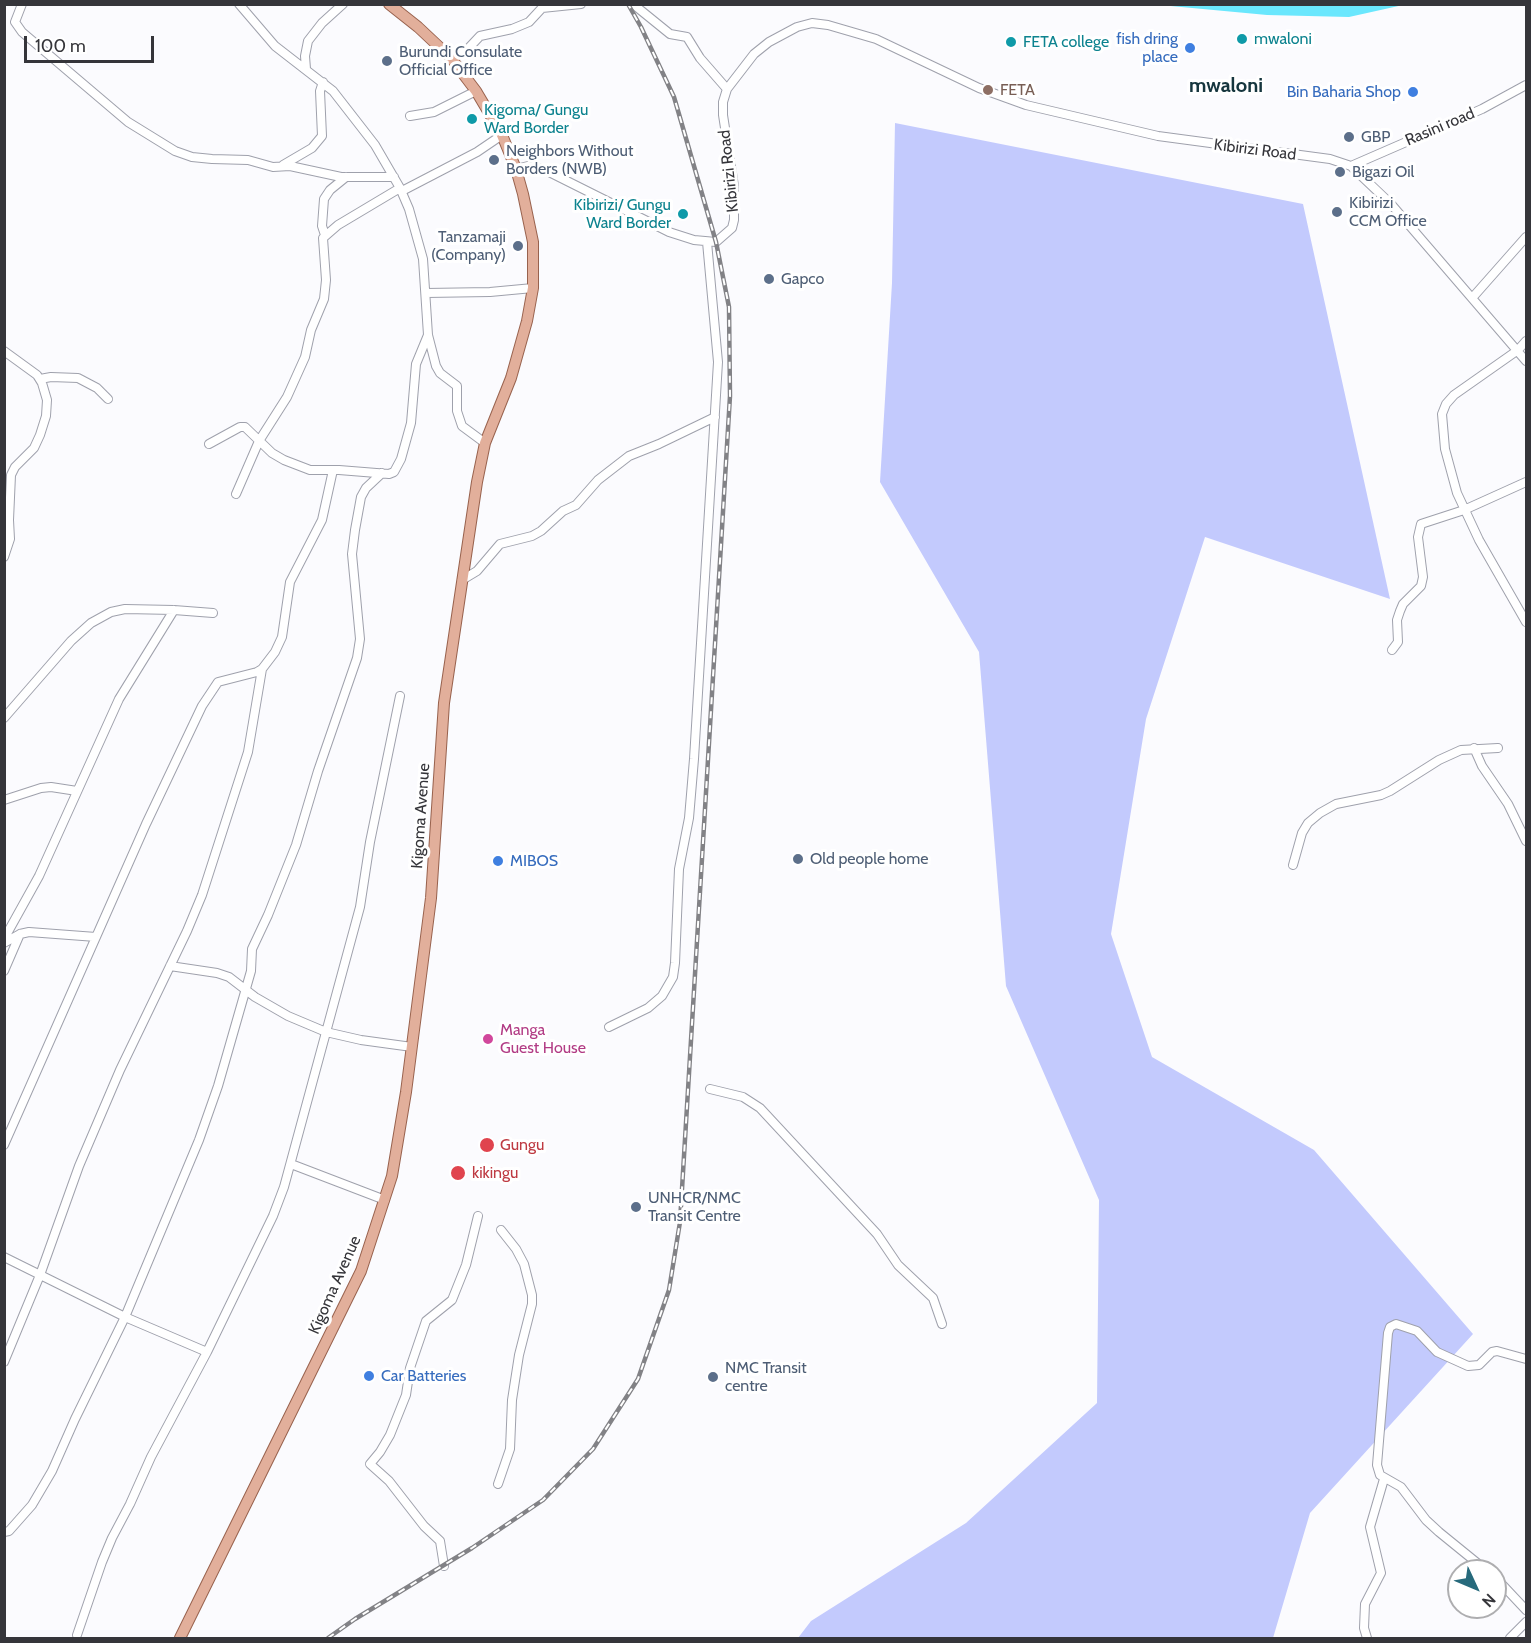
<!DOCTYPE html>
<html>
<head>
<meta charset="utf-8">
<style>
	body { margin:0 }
	#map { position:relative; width:1531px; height:1643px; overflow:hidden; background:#fbfbfe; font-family:Cabin,sans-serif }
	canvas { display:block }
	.frame { position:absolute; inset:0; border:6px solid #35353a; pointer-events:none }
	.north { position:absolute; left:1447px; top:1559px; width:60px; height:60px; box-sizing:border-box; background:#fff; border:2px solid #aeaeb0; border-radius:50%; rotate:134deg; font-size:16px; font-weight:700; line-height:24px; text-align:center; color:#35353a }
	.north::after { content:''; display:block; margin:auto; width:21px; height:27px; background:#276a7c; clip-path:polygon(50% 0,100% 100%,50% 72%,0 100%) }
	.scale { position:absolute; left:24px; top:36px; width:130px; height:27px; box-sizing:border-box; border:3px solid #35353a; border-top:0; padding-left:8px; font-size:18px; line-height:21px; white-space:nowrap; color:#35353a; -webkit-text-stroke:4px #fff; paint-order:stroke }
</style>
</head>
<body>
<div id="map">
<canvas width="1531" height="1643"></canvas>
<div class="frame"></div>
<div class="north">N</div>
<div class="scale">100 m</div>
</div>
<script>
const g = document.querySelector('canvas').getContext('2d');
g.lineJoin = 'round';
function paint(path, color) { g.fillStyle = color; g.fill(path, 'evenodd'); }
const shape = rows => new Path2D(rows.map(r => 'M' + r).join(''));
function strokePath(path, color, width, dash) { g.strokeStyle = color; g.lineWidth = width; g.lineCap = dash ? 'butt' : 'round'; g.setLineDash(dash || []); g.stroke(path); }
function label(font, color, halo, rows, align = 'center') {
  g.font = font + ' Cabin,sans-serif'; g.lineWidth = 6; g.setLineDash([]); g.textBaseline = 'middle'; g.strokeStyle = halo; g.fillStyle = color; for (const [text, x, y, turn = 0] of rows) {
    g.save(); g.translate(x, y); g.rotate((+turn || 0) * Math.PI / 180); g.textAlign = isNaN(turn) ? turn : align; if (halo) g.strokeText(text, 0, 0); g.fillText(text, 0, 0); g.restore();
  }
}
const green = shape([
	[895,123,1303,204,1390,599,1205,537,1146,719,1111,934,1152,1057,1314,1150,1473,1334,1310,1513,1273,1638,798,1638,811,1621,966,1523,1097,1403,1099,1200,1006,986,979,652,880,482,892,283]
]);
const water = shape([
	[1160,5,1403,5,1349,17,1267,15]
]);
const minor = shape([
	[22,4,15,22,22,32,128,122,175,151,192,157,212,159,248,160,273,167,290,166,341,177,394,177],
	[239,4,275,46,333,91,375,145,400,188,409,209,423,259,428,335,436,366,440,373,457,386,457,411,462,426,485,443],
	[633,4,670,34,687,37,700,58,727,89],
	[451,58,464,53,480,36,512,29,529,22,542,8,581,4],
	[306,69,305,56,308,41,322,23,343,4],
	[410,116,434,112,476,91],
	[283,165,312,148,322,136,320,91,323,82],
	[1351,166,1482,109,1526,85],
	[516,169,528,166,543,169,669,232,694,240,716,242,732,228,734,220,734,186,723,115,723,102,727,89,754,54,769,42,797,27,812,23,828,25,876,39,979,88,1026,105,1158,136,1330,159,1351,166,1391,204,1526,361],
	[402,191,477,152,502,135],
	[325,235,322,226,324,199,330,190,346,177],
	[426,293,490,292,533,288],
	[1473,297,1526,237],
	[1526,341,1518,350,1454,395,1446,404,1442,414,1445,449,1457,493,1479,540,1526,622],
	[4,351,37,375,42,383,47,400,46,416,40,435,34,448,15,467,11,475,9,520,10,539,4,557],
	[40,379,51,377,78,378,97,388,108,399],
	[209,444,240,427,245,427,272,453,284,460,310,470,339,470,389,474,394,472,401,459,411,423,416,364,428,335],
	[236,494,259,441,287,397,305,357,311,330,324,299,326,280,323,238,338,225,400,188],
	[462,580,477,571,500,544,532,536,541,531,563,511,576,505,598,480,629,456,659,444,715,417],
	[1392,650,1398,642,1397,620,1400,611,1403,604,1421,586,1423,577,1418,537,1421,524,1464,510,1526,482],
	[4,718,71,641,91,623,111,612,125,609,174,610,213,613],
	[1474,748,1482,766,1508,804,1526,841],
	[4,800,41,788,51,787,77,791],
	[1293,865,1302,833,1308,823,1320,813,1336,804,1381,795,1390,791,1439,760,1461,750,1498,748],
	[4,939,39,876,119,699,174,610],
	[4,943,20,934,29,932,96,937],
	[170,966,217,973,229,977,255,997,288,1016,326,1032,361,1040,412,1047],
	[4,971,20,934],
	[609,1027,648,1008,662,996,673,977,675,963,679,869,689,818,694,759,718,362,707,242],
	[710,1089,743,1097,760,1108,877,1234,898,1265,933,1298,942,1324],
	[4,1145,146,824,202,706,218,682,257,672,262,669,275,652,282,637,290,582,322,520,333,470],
	[291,1164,385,1200],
	[4,1257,125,1317,207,1352],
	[4,1362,40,1275,79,1166,120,1070,187,931,202,895,248,752,262,669],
	[498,1484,510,1449,512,1400,519,1355,532,1304,532,1295,524,1264,516,1249,501,1230],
	[4,1532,9,1531,32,1505,52,1471,75,1419,125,1317,199,1140,218,1086,251,971,252,949,268,915,296,845,318,771,357,658,360,639,352,554,355,530,361,497,366,488,382,473],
	[444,1566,440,1541,424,1526,389,1481,370,1464,380,1452,390,1435,406,1395,410,1368,426,1321,452,1300,466,1265,478,1216],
	[1487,1571,1439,1532,1426,1520,1401,1487,1380,1475,1377,1465,1388,1333,1390,1327,1396,1324,1417,1331,1437,1352,1468,1366,1479,1365,1492,1352,1497,1351,1526,1359],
	[1495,1577,1526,1610],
	[77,1635,102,1562,112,1538,130,1504,151,1457,207,1352,273,1216,284,1187,360,907,370,842,400,696],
	[1367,1638,1364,1628,1365,1604,1381,1573,1370,1527,1384,1479],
	[1510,1638,1526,1622]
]);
const major = shape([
	[180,1638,361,1271,392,1176,406,1092,431,898,444,703,477,482,485,443,511,378,527,321,533,288,533,242,523,194,516,169,502,135,476,91,451,58,418,27,389,4]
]);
const rail = shape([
	[328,1638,355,1619,472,1548,543,1500,593,1449,638,1379,669,1290,680,1222,730,396,729,307,716,242,674,97,641,27,628,4]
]);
const markers = [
	[1242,39,6,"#0f9aa8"],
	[1011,42,6,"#0f9aa8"],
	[1190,48,6,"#3f7fe0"],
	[387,61,6,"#5c6f8a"],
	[988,90,6,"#8d6e63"],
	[1413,92,6,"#3f7fe0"],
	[472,119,6,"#0f9aa8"],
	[1349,137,6,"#5c6f8a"],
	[494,160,6,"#5c6f8a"],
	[1340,172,6,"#5c6f8a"],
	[1337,212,6,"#5c6f8a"],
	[683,214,6,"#0f9aa8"],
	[518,246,6,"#5c6f8a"],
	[769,279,6,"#5c6f8a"],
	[798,859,6,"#5c6f8a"],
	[498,861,6,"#3f7fe0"],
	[488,1039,6,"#d1479c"],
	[487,1145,8,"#e0444e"],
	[458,1173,8,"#e0444e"],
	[636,1207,6,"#5c6f8a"],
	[369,1376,6,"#3f7fe0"],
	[713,1377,6,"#5c6f8a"]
];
const shopNames = [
	["fish dring",1178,39],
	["place",1178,57],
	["Bin Baharia Shop",1401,92],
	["MIBOS",510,861,"left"],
	["Car Batteries",381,1376,"left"]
];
const cultureNames = [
	["mwaloni",1254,39],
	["FETA college",1023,42],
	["Kigoma/ Gungu",484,110],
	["Ward Border",484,128],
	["Kibirizi/ Gungu",671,205,"right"],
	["Ward Border",671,223,"right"]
];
const serviceNames = [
	["Burundi Consulate",399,52],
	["Official Office",399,70],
	["GBP",1361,137],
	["Neighbors Without",506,151],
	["Borders (NWB)",506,169],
	["Bigazi Oil",1352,172],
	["Kibirizi",1349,203],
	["CCM Office",1349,221],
	["Tanzamaji",506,237,"right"],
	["(Company)",506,255,"right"],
	["Gapco",781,279],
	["Old people home",810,859],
	["UNHCR/NMC",648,1198],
	["Transit Centre",648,1216],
	["NMC Transit",725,1368],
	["centre",725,1386]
];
const educationNames = [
	["FETA",1000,90]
];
const streetNames = [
	["Rasini road",1440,127,-23],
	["Kibirizi Road",1255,150,7],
	["Kibirizi Road",729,171,-96],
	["Kigoma Avenue",421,816,-86],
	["Kigoma Avenue",335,1285,-66]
];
const hotelNames = [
	["Manga",500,1030],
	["Guest House",500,1048]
];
const healthNames = [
	["Gungu",500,1145],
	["kikingu",472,1173]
];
const quarterNames = [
	["mwaloni",1226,86]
];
paint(green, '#c3cafd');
paint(water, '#6ae7fd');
strokePath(minor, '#9fa1ac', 10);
strokePath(major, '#98624e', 12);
strokePath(minor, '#fff', 8);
strokePath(major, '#e2af9b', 10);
strokePath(rail, '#828286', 4.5);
strokePath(rail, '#fff', 2, [7]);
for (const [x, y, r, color] of markers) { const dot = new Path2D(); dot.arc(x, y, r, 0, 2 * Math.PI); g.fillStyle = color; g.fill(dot); strokePath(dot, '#fff', 2); }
label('16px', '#366cbe', '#fff', shopNames, 'right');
label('16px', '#0d838f', '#fff', cultureNames, 'left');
label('16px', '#4e5e75', '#fff', serviceNames, 'left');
label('16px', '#785e54', '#fff', educationNames, 'left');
label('16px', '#35353a', '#fff', streetNames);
label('16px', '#b23c85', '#fff', hotelNames, 'left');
label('16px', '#be3a42', '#fff', healthNames, 'left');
label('bold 20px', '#16363e', '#fff', quarterNames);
</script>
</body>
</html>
